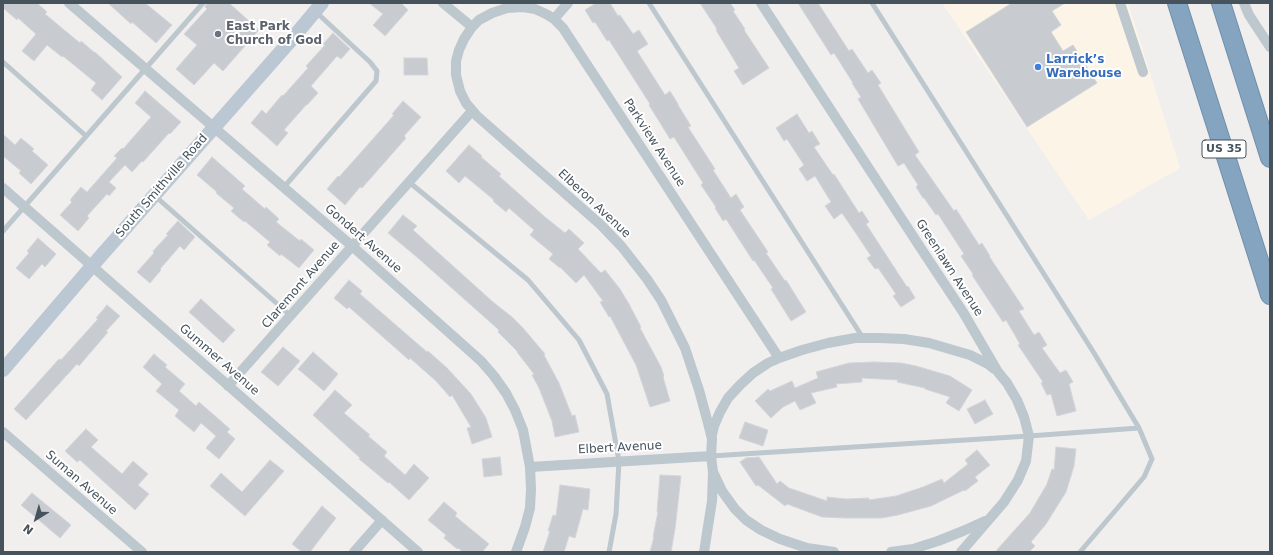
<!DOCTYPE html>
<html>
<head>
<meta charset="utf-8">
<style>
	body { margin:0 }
	#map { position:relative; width:1273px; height:555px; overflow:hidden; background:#f1eeee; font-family:"DejaVu Sans",sans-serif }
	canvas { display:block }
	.frame { position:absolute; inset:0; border:4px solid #46535c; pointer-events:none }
	.north { position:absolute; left:16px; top:499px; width:40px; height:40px; -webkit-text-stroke:3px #fff; paint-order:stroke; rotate:217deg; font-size:11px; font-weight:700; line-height:16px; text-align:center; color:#46535c }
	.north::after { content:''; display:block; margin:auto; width:14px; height:18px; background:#46535c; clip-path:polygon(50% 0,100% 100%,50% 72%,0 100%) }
</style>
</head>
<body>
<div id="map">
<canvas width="1273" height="555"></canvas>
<div class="frame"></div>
<div class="north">N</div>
</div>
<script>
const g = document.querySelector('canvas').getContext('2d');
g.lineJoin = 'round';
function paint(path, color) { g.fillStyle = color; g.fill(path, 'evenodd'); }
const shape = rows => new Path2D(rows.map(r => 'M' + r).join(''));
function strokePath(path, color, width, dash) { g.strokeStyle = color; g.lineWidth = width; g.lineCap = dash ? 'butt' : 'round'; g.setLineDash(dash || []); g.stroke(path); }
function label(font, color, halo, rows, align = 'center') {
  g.font = font + ' "DejaVu Sans",sans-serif'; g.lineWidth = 4; g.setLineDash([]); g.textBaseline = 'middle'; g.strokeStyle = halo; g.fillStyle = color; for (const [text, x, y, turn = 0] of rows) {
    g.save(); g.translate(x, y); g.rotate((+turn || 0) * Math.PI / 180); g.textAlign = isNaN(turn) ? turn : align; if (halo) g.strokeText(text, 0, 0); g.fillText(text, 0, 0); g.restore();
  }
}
const commercial = shape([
	[942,3,1128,3,1180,168,1089,220]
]);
const building = shape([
	[3,3,37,3,47,12,45,14,80,43,81,41,95,53,95,52,122,77,102,100,91,90,96,83,63,56,62,57,47,45,34,61,22,51,36,34,18,18,17,20,3,8,3,3],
	[108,3,145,3,172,25,156,43,132,22,131,24,108,3],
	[207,3,229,3,259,30,223,71,214,63,194,85,176,69,197,45,184,34,207,9,205,7,207,3],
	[369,3,401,3,408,10,385,36,373,25,383,14,369,3],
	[596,3,610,3,618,16,620,15,633,34,639,30,648,44,637,51,665,95,670,91,678,104,678,105,691,126,688,127,715,169,713,170,731,198,736,194,744,207,740,210,768,252,766,253,785,281,786,280,806,312,791,321,771,289,773,288,754,260,753,261,726,219,723,221,715,208,716,207,701,185,703,183,674,137,670,139,649,105,650,104,609,40,607,41,595,22,593,23,585,10,596,3],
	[700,3,730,3,735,10,733,11,745,29,744,30,769,68,743,85,734,71,739,68,716,30,717,29,700,3],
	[798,3,818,3,849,51,852,49,868,73,872,70,881,83,878,85,919,152,915,155,954,211,956,209,979,245,982,243,990,256,989,256,1024,309,1019,311,1034,335,1039,332,1047,345,1042,348,1060,373,1066,370,1073,382,1069,384,1076,411,1057,416,1051,394,1047,395,1041,383,1043,382,1018,345,1020,344,1006,320,1003,322,972,275,973,274,961,256,964,254,938,214,936,215,924,198,923,198,916,187,918,185,904,163,898,166,858,99,861,97,852,83,853,83,834,53,831,55,798,3],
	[1012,3,1065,3,1052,11,1061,25,1051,32,1063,51,1073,45,1097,83,1027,127,966,32,1012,3],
	[333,33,350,49,341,59,337,56,311,86,318,93,307,105,306,105,284,130,288,133,277,146,251,123,262,110,266,114,282,95,283,96,308,68,306,66,325,45,323,44,333,33],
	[404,58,427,58,428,75,404,75,404,58],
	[145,91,181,122,170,134,169,133,143,162,142,161,132,172,125,165,109,182,116,188,109,196,107,194,87,216,89,218,78,231,60,215,72,202,70,200,81,187,87,192,117,158,114,156,122,148,123,149,151,117,135,103,145,91],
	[403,101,421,117,404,136,406,138,362,188,360,187,345,205,327,189,338,176,339,177,372,140,394,115,392,114,403,101],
	[797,114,809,133,812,131,820,144,814,147,833,175,834,174,859,213,862,211,869,222,866,224,907,287,908,286,915,298,901,307,893,296,896,294,878,268,875,269,867,258,871,256,855,232,842,213,834,219,825,206,831,202,815,176,807,181,799,169,804,165,787,139,784,141,776,128,797,114],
	[3,134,15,145,21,138,34,149,32,151,48,165,31,184,19,173,21,171,3,156,3,134],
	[469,145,482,156,481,157,501,174,499,176,545,217,565,233,569,229,584,243,578,249,601,273,605,270,620,289,629,304,641,327,640,328,661,367,664,376,663,377,670,401,650,407,636,365,610,316,609,317,600,302,603,301,584,275,576,283,560,267,560,268,549,259,553,254,530,235,534,230,509,208,506,212,493,201,494,200,465,176,459,183,446,171,469,145],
	[212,157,245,186,242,189,265,209,266,207,279,219,276,222,300,241,301,239,314,250,299,268,281,254,280,256,267,245,270,242,245,221,244,222,231,211,234,208,216,193,217,192,197,175,212,157],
	[403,215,417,226,413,230,493,302,512,317,523,328,545,354,544,355,559,383,572,416,575,415,579,432,555,437,552,421,539,388,532,375,534,374,517,352,517,351,498,332,499,330,418,258,388,233,403,215],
	[178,221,195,237,184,250,180,246,160,269,161,270,150,283,137,272,154,253,153,251,168,235,166,234,178,221],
	[38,238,56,254,45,267,42,264,29,279,16,268,29,253,27,251,38,238],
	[349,280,362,291,360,294,427,352,428,351,447,368,471,394,486,418,492,437,472,444,467,428,471,427,452,395,450,397,436,381,410,358,409,360,349,307,347,309,334,298,349,280],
	[201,299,235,330,223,343,189,312,201,299],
	[107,305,120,316,106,331,108,332,79,366,77,364,26,420,14,409,59,359,61,360,98,319,96,318,107,305],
	[283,347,300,361,278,386,261,372,283,347],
	[313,352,338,374,324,391,298,369,313,352],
	[154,354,167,365,165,367,185,384,179,391,196,406,199,402,230,429,227,432,235,439,219,459,206,448,216,436,201,423,194,432,175,416,179,410,156,391,162,384,143,367,154,354],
	[874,362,901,363,916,366,950,376,972,390,959,411,946,403,950,397,925,389,925,388,897,382,898,380,862,378,862,382,836,384,837,387,811,393,816,403,800,410,795,401,783,407,771,418,755,401,768,389,770,391,792,381,795,388,818,378,816,372,849,363,874,362],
	[335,390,352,405,344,413,370,435,368,436,387,452,384,456,405,475,414,464,429,478,409,500,389,482,388,483,359,459,360,458,313,415,335,390],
	[985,400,993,414,975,424,967,409,985,400],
	[745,422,768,430,763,446,739,438,745,422],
	[86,429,98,440,91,447,122,474,133,461,148,474,138,485,149,494,135,510,80,460,77,462,65,451,86,429],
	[1056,447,1076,449,1074,466,1066,492,1046,524,1031,542,1035,546,1029,552,995,552,1030,513,1047,484,1052,469,1054,470,1056,447],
	[977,450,990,465,975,477,978,481,965,491,964,490,931,506,898,515,882,518,845,518,822,517,787,504,785,506,758,485,756,486,740,462,746,458,759,457,777,484,780,481,789,488,827,501,827,497,846,499,869,498,869,500,896,496,923,487,942,479,944,483,968,464,965,460,977,450],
	[500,457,502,475,484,477,482,459,500,457],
	[270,460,284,471,245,516,210,486,221,473,242,492,270,460],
	[660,475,681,476,675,529,671,552,650,552,654,537,653,537,658,512,657,512,660,475],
	[560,485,590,489,588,510,583,509,575,538,569,536,564,552,543,552,550,531,548,531,553,515,556,516,560,485],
	[32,493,71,525,60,538,21,505,32,493],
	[444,502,457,513,455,516,489,544,482,552,463,552,458,548,457,549,444,538,446,535,428,520,444,502],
	[322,506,336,518,310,552,302,552,292,544,322,506]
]);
const service = shape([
	[649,3,863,338],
	[872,3,1094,353,1139,428],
	[3,62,86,136],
	[409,182,528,280,579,340,607,394,619,461,616,514,609,552],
	[284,187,376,81,377,71,370,62,316,12],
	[155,196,291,316],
	[3,231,203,3],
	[711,456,1029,436,1139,428,1152,459,1144,477,1080,552]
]);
const minor = shape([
	[69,3,352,246,481,361,494,376,506,393,515,410,523,430,530,467,531,489,530,508,525,527,516,552],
	[443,3,472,27],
	[761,3,920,247,963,312,998,372,1007,383,1017,400,1024,417,1029,436,1026,461,1018,480,1004,502,961,552],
	[1120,3,1143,72],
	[1244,3,1249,15,1270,47],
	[554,19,568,3],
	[3,188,418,552],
	[228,386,472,111],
	[3,432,142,552],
	[712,435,714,426,720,412,728,398,740,385,753,373,768,363,779,358,802,350,828,343,855,338,879,338,904,339,929,343,970,355,988,364,994,369],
	[530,467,711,456],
	[714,474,722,491,735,509,746,520,761,530,780,539,807,548,834,552],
	[354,552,382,520],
	[704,552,712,501,713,472,711,456,712,439,708,423,699,390,685,348,661,300,647,279,622,247,601,225,477,116,466,103,460,91,456,75,456,61,459,50,464,39,472,27,479,20,492,13,507,8,523,7,535,9,546,14,554,19,563,28,779,358],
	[891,552,913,549,938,541,963,531,985,521]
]);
const secondary = shape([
	[3,370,92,266,292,39,322,3]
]);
const motorway = shape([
	[1177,3,1270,295],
	[1221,3,1270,158]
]);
const markers = [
	[218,34,4,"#6b7280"],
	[1038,67,4,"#3f7fe0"]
];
const shields = [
	[1224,149,44]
];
const shieldNames = [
	["US 35",1224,149]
];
const worshipNames = [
	["East Park",226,27],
	["Church of God",226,41]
];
const shopNames = [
	["Larrick’s",1046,60],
	["Warehouse",1046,74]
];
const streetNames = [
	["Parkview Avenue",654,143,57],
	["South Smithville Road",162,186,-49],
	["Elberon Avenue",594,204,43],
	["Gondert Avenue",363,239,41],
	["Greenlawn Avenue",949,268,57],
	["Claremont Avenue",301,285,-49],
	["Gummer Avenue",219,360,41],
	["Elbert Avenue",620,448,-3],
	["Suman Avenue",81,483,41]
];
paint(commercial, '#fcf5e7');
paint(building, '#c8ccd1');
strokePath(building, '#d2d5da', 1);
strokePath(motorway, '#6f8fab', 20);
strokePath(service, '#bcc7ce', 5);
strokePath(minor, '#bcc7ce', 10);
strokePath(secondary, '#bbc8d3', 14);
strokePath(motorway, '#84a4bf', 18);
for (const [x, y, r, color] of markers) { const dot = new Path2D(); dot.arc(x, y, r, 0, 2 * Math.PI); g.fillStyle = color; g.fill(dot); strokePath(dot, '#fff', 1.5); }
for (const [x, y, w] of shields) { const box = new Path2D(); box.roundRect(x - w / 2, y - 9, w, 18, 3); g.fillStyle = '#fff'; g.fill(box); strokePath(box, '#46535c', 1); }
label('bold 11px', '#46535c', null, shieldNames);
label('bold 12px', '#5b616d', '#fff', worshipNames, 'left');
label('bold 12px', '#366cbe', '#fff', shopNames, 'left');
label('12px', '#46535c', '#fff', streetNames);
</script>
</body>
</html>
